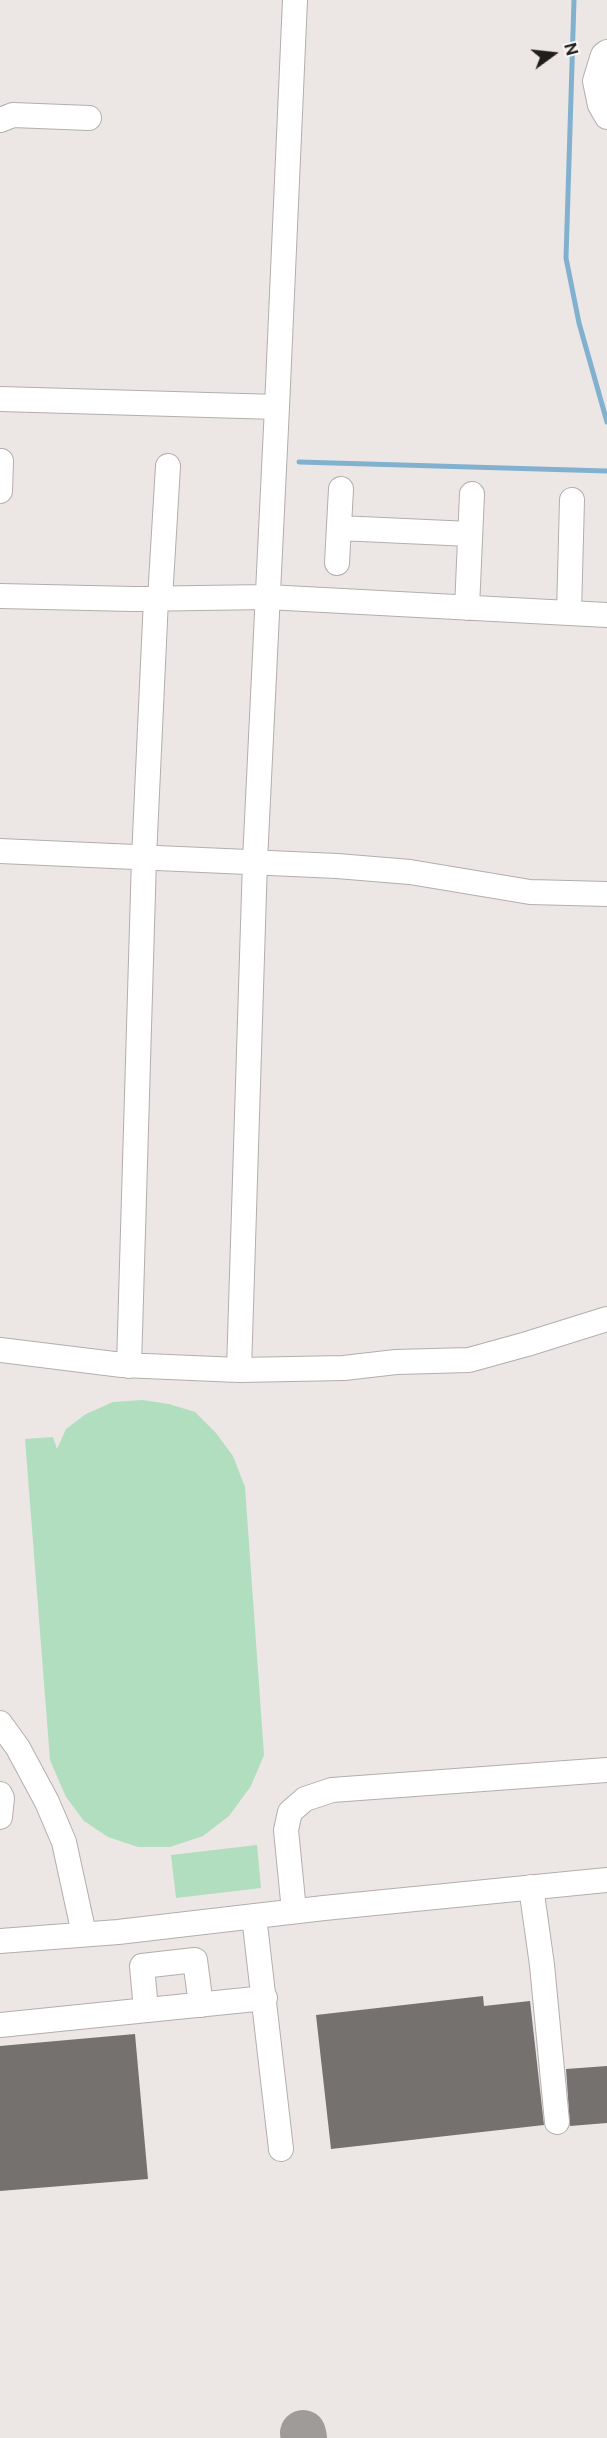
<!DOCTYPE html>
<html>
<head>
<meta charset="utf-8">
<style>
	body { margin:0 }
	#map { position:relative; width:607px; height:2438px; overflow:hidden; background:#ece7e5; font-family:"Public Sans",sans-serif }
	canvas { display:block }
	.north { position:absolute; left:523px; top:24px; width:60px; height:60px; -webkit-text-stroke:4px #f9f5f2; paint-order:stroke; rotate:75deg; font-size:16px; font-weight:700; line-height:24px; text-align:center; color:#201e1d }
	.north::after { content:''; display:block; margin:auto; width:21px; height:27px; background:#201e1d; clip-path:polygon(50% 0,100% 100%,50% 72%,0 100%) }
</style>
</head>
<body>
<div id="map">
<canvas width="607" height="2438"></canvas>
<div class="north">N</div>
</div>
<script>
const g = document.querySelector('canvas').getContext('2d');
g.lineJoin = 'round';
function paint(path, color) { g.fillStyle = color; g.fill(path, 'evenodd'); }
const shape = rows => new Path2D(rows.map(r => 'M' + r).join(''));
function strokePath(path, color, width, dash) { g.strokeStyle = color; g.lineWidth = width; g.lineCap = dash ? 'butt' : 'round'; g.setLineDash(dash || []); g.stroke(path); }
const green = shape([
	[142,1400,169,1404,195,1412,216,1433,233,1456,245,1487,264,1755,251,1786,229,1816,203,1836,170,1847,138,1847,108,1837,84,1821,66,1797,50,1760,25,1439,53,1437,57,1449,66,1429,86,1414,113,1402],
	[257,1845,261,1888,176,1898,171,1855]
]);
const stream = shape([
	[574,0,566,258,579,323,607,422],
	[299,462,607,471]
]);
const taxiway = shape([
	[303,2433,304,2438]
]);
const building = shape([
	[483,1996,484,2006,530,2001,544,2125,331,2149,316,2015],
	[135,2034,148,2179,0,2191,0,2046],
	[607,2066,607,2123,570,2126,566,2069]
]);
const minor = shape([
	[607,52,603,55,595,81,600,105,607,117],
	[0,120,13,115,89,118],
	[0,399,277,407,255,861,239,1370],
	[277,407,295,0],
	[0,491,1,461],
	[339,528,470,534],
	[337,563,341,489],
	[0,596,133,599,267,597,607,615],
	[160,599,168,466],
	[467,608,472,494],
	[569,613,572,500],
	[0,851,337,866,410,872,530,892,607,894],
	[0,1350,122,1365,239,1370,344,1368,396,1362,469,1360,527,1344,607,1319],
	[129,1366,144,858,156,599],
	[0,1723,18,1748,47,1802,64,1842,84,1934],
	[0,1794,2,1798,0,1817],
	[531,1887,542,1965,557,2122],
	[294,1911,286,1830,290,1812,305,1799,332,1790,607,1770],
	[254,1916,281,2149],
	[0,1941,118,1932,324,1908,607,1880],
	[146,2010,142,1966,195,1960,201,2005],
	[0,2025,265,1998]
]);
paint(green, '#b0debe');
strokePath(stream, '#82b1cf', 5);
strokePath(taxiway, '#9e9b99', 46);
paint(building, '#75716f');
strokePath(minor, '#b3aeac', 26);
strokePath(minor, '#fff', 24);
</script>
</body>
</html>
